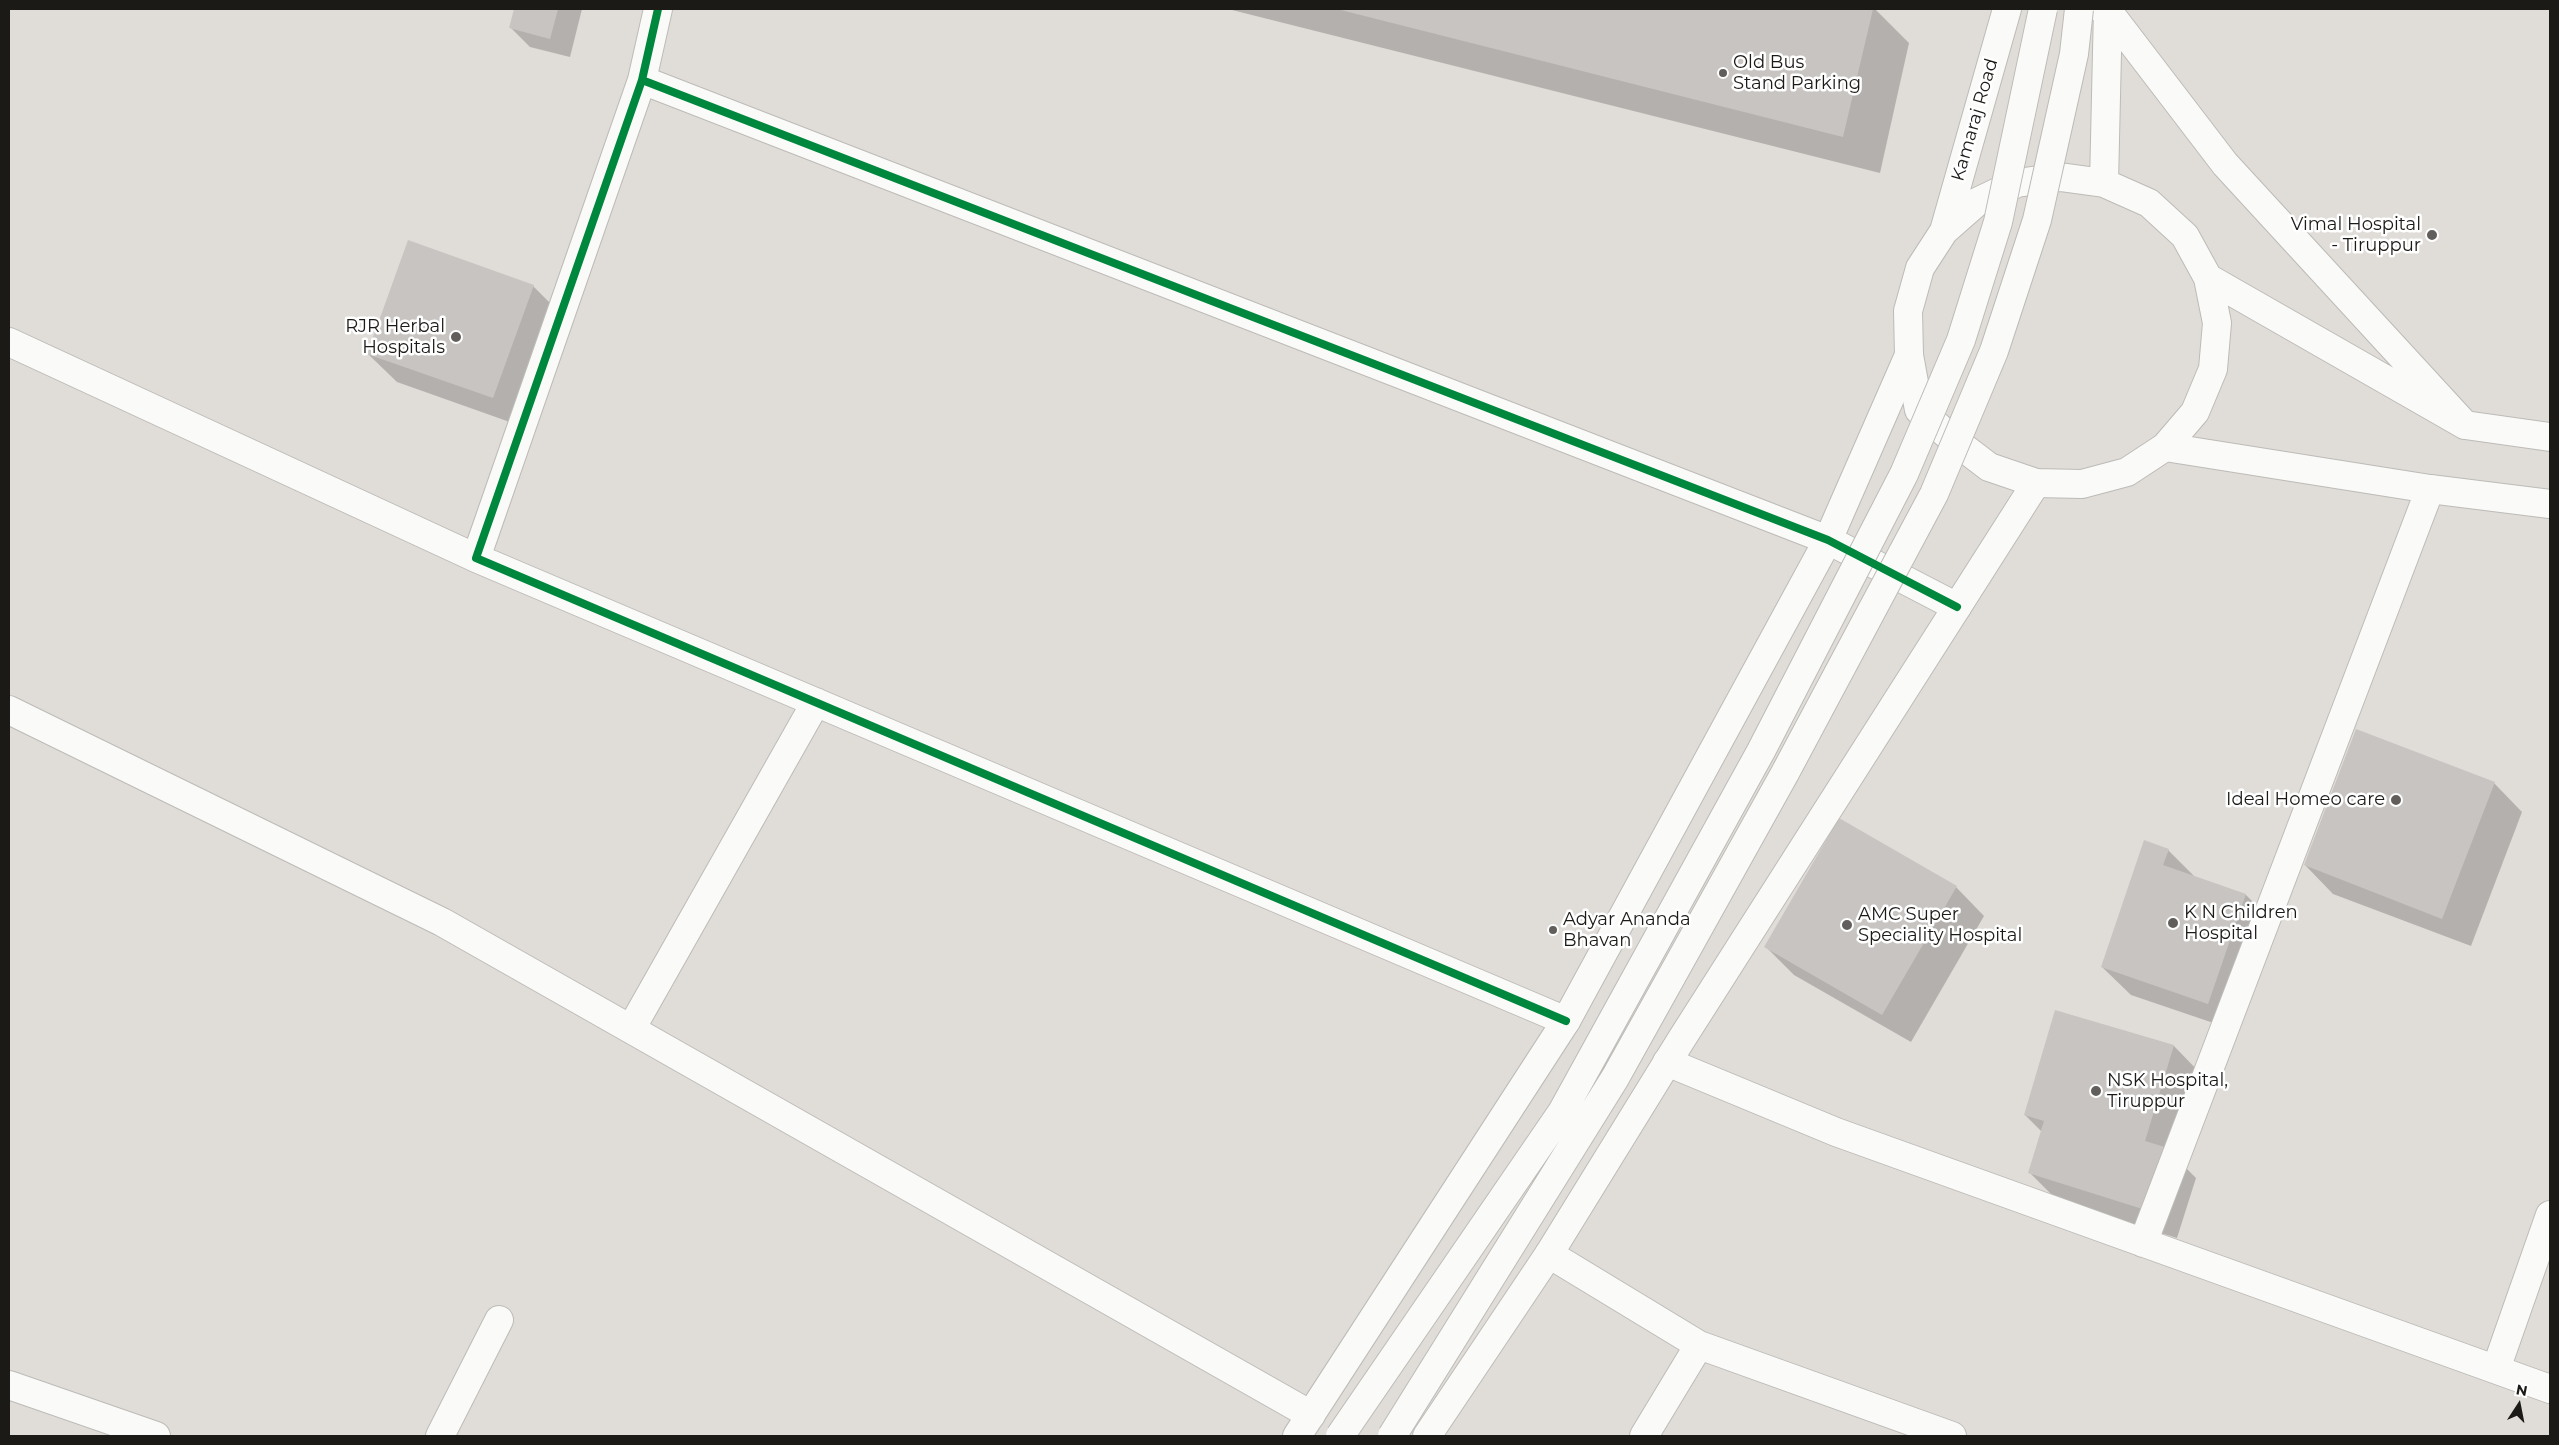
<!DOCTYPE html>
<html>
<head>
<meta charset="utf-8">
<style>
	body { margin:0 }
	#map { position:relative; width:2559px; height:1445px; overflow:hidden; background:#e0ddd9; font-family:Montserrat,sans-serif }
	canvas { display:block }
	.frame { position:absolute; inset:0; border:10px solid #1c1a17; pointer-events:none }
	.north { position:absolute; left:2494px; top:1380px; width:50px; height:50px; -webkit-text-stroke:4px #fff; paint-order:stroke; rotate:11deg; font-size:14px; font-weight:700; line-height:20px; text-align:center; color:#1c1a17 }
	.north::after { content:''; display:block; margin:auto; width:18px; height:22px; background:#1c1a17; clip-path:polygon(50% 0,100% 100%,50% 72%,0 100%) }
</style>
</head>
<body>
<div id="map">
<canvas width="2559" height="1445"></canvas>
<div class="frame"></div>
<div class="north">N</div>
</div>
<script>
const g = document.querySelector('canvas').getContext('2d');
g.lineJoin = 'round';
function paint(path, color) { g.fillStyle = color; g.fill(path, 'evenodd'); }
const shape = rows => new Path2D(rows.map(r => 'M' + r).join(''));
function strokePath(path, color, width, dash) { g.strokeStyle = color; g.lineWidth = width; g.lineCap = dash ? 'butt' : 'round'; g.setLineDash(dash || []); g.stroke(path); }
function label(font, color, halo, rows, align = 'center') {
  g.font = font + ' Montserrat,sans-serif'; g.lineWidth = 5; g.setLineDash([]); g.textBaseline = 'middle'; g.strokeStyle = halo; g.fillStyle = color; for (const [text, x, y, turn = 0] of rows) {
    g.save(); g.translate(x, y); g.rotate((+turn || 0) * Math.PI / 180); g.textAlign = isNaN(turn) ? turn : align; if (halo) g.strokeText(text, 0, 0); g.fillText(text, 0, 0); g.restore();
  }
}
const shadow = shape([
	[516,9,582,9,570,57,530,47,511,28],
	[1228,9,1875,9,1909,43,1880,173],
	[533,286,561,314,521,426,397,382,368,354],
	[2494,783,2522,812,2471,946,2333,894,2305,865],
	[2168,850,2196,878,2246,895,2274,923,2237,1031,2131,995,2102,967],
	[1956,887,1984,916,1911,1042,1794,975,1766,947],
	[2056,1011,2174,1046,2202,1075,2176,1158,2196,1178,2177,1238,2058,1201,2029,1172,2042,1132,2025,1115]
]);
const building = shape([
	[514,9,558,9,550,39,509,28],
	[1337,9,1873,9,1843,137],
	[408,240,534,285,493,398,367,354],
	[2356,729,2495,782,2442,919,2304,865],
	[1839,818,1957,886,1882,1015,1764,947],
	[2144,840,2169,849,2163,865,2246,894,2208,1004,2101,967],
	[2055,1010,2174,1045,2145,1141,2168,1148,2149,1211,2028,1173,2044,1121,2024,1115]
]);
const minor = shape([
	[658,9,642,80,1828,540,1957,607],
	[642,80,476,558,1566,1021],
	[9,342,476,558],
	[9,710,442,922,1311,1415],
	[631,1029,816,702],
	[1667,1062,1836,1132,2550,1389],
	[2143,1243,2430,489],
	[1549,1254,1699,1345,1952,1436],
	[2496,1369,2550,1215],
	[9,1385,156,1436],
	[440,1436,499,1320],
	[1644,1436,1699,1345]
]);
const tertiary = shape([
	[1297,1436,1566,1021,1828,540,1909,355],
	[1427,1436,1549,1254,1681,1040,2036,483]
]);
const trunk = shape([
	[2102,9,2108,11,2225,164,2465,425],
	[2060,177,2104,183,2149,203,2185,236,2208,278,2217,323,2213,369,2195,412,2165,447,2127,472,2082,484,2036,483,1989,467,1951,438,1919,410,1909,355,1908,311,1920,268,1944,231,1977,202,2017,183,2060,177],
	[2104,183,2108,9],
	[1944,231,2007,9],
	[2208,278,2465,425,2550,437],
	[2165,447,2430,489,2550,504]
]);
const primaryBridge = shape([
	[1340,1436,1562,1112,1761,751,1904,474,1961,340,1998,222,2043,9],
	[1392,1436,1615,1078,1785,773,1934,494,1994,351,2037,220,2074,54,2079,9]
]);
const cycleway = shape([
	[658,9,642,80,1828,540,1957,607],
	[642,80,476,558,1566,1021]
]);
const markers = [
	[1723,73,5,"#615e5b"],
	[2432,235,6,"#615e5b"],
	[456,337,6,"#615e5b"],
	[2396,800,6,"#615e5b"],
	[2173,923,6,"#615e5b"],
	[1847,925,6,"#615e5b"],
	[1553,930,5,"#615e5b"],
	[2096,1091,6,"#615e5b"]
];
const poiNames = [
	["Old Bus",1733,63],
	["Stand Parking",1733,84],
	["Vimal Hospital",2421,225,"right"],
	["- Tiruppur",2421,246,"right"],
	["RJR Herbal",445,327,"right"],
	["Hospitals",445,348,"right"],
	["Ideal Homeo care",2385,800,"right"],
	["K N Children",2184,913],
	["Hospital",2184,934],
	["AMC Super",1858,915],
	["Speciality Hospital",1858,936],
	["Adyar Ananda",1563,920],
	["Bhavan",1563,941],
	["NSK Hospital,",2107,1081],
	["Tiruppur",2107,1102]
];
const streetNames = [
	["Kamaraj Road",1975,120,-74]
];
paint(shadow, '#0003');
paint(building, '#c7c4c1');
strokePath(minor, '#bdbbb7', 30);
strokePath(tertiary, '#bdbbb7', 30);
strokePath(trunk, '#bdbbb7', 30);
strokePath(minor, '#fafaf9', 28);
strokePath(tertiary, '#fafaf9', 28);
strokePath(trunk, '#fafaf9', 28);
strokePath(primaryBridge, '#bdbbb7', 30, []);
strokePath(primaryBridge, '#fafaf9', 28);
strokePath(cycleway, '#00873e', 8);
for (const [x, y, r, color] of markers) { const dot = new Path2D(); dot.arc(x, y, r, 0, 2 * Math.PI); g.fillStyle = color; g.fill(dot); strokePath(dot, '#fff', 2); }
label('18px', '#1c1a17', '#fff', poiNames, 'left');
label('18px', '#1c1a17', '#fff', streetNames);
</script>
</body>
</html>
